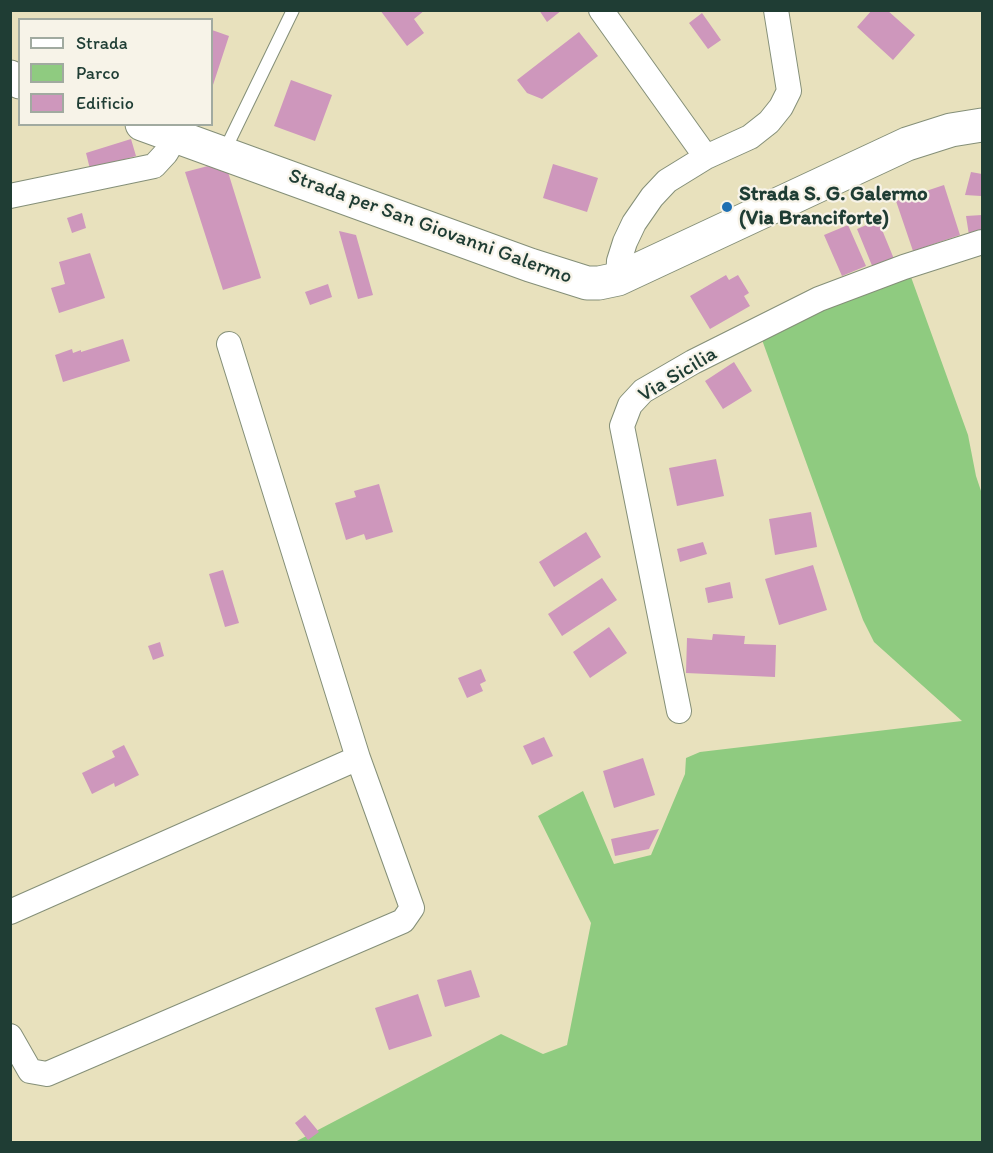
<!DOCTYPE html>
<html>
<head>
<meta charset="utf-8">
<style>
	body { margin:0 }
	#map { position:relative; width:993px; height:1153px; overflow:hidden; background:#e8e1bd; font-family:Itim,sans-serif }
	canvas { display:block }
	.frame { position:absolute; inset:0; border:12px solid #1f3d34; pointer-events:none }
	.legend { position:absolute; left:18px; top:18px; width:195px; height:108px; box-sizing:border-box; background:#f7f3e8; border:2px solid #a1aaa0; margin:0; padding:8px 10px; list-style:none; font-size:18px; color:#1f3d34 }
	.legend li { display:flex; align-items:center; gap:12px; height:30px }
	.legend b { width:30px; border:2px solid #a1aaa0 }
</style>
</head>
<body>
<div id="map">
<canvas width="993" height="1153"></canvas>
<div class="frame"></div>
<ul class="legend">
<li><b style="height:8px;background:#fff"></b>Strada</li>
<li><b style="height:16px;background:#8fcb80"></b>Parco</li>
<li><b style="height:16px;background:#ce97bc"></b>Edificio</li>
</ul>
</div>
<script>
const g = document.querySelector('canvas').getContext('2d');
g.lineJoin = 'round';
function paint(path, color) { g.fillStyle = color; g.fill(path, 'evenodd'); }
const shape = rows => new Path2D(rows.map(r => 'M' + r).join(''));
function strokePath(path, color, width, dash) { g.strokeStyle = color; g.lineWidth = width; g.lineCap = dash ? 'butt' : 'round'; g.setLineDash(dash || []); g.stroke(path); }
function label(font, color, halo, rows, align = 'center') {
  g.font = font + ' Itim,sans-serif'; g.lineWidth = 4.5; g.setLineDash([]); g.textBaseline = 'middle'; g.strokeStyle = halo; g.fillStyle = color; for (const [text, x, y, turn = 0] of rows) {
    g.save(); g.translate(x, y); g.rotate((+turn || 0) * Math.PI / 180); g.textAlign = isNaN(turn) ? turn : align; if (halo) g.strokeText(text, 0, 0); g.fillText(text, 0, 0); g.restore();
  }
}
const green = shape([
	[911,277,968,435,976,476,982,494,982,1142,295,1142,501,1034,543,1054,567,1045,591,923,538,816,583,791,614,864,651,855,685,774,686,758,700,752,962,721,874,642,863,620,761,337,816,310]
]);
const building = shape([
	[380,10,425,10,414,19,424,33,407,46],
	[539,10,562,10,547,22],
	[872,10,887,10,915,35,893,60,857,27],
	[702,13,721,40,708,49,689,23],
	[212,30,229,36,212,88],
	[579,32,598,56,542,99,527,93,517,80],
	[291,80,332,95,315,141,274,126],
	[131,139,136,156,90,169,86,153],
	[553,164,598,178,587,212,543,198],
	[208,166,228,172,261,278,223,290,185,172],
	[971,172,982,174,981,196,965,195],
	[944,185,960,235,913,251,896,201],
	[82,213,86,228,72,233,67,218],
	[982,215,982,231,969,235,966,216],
	[878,220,894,259,873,268,857,229],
	[848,225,866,266,842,276,824,235],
	[339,231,356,235,373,295,358,299],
	[90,253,105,298,59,313,51,288,65,284,59,262],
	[726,275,729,280,738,275,749,293,744,296,750,306,710,329,690,296],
	[328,284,332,297,310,305,305,292],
	[123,339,130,361,63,382,55,355,72,349,73,353,81,350,81,352],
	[734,362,752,391,723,409,705,381],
	[716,459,724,496,677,506,669,468],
	[379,484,393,532,366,540,364,534,346,540,335,503,356,497,354,491],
	[811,512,817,547,775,555,769,519],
	[586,532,601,557,554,587,539,562],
	[703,542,707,554,680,562,677,549],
	[813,565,827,610,779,625,765,579],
	[223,570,239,623,225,627,209,574],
	[602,578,617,600,562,636,548,614],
	[730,582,733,598,708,603,705,588],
	[609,627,627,653,590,678,573,652],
	[713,634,745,636,744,644,776,645,775,677,686,673,687,638,712,640],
	[160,642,164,656,153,660,148,646],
	[481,669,486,681,480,684,483,691,467,698,458,678],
	[544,737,553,756,532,765,523,746],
	[124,745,139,775,115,787,114,783,92,794,82,773,115,757,112,751],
	[643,758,655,795,614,808,603,771],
	[659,829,649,849,615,856,611,839],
	[471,970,480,997,445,1007,437,980],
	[418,994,432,1036,389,1050,375,1008],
	[305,1115,319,1132,308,1140,295,1123]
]);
const service = shape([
	[224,152,293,10]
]);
const minor = shape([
	[601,10,706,157],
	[10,196,154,166,166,153,176,136],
	[618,279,619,261,625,242,634,223,652,197,667,181,706,157,750,137,769,122,781,107,789,91,776,10],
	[679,711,622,426,630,405,643,391,693,362,819,299,904,267,982,242],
	[10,912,358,758],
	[10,1036,30,1071,47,1074,403,921,412,908,358,758,229,344]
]);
const secondary = shape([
	[10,77,20,82],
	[142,124,530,265,587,283,599,283,618,279,907,144,951,130,982,125]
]);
const markers = [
	[727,207,6,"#1f6fb2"]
];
const poiNames = [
	["Strada S. G. Galermo",739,195],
	["(Via Branciforte)",739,219]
];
const streetNames = [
	["Strada per San Giovanni Galermo",430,227,20],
	["Via Sicilia",678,375,-31]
];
paint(green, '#8fcb80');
paint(building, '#ce97bc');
strokePath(service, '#848f78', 14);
strokePath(minor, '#848f78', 26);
strokePath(secondary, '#848f78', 35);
strokePath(service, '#fff', 12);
strokePath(minor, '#fff', 24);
strokePath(secondary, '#fff', 33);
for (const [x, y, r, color] of markers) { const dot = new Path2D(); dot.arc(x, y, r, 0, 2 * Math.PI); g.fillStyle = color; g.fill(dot); strokePath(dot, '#f7f3e8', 2); }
label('bold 21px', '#1f3d34', '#f7f3e8', poiNames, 'left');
label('21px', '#1f3d34', '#f7f3e8', streetNames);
</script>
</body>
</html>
